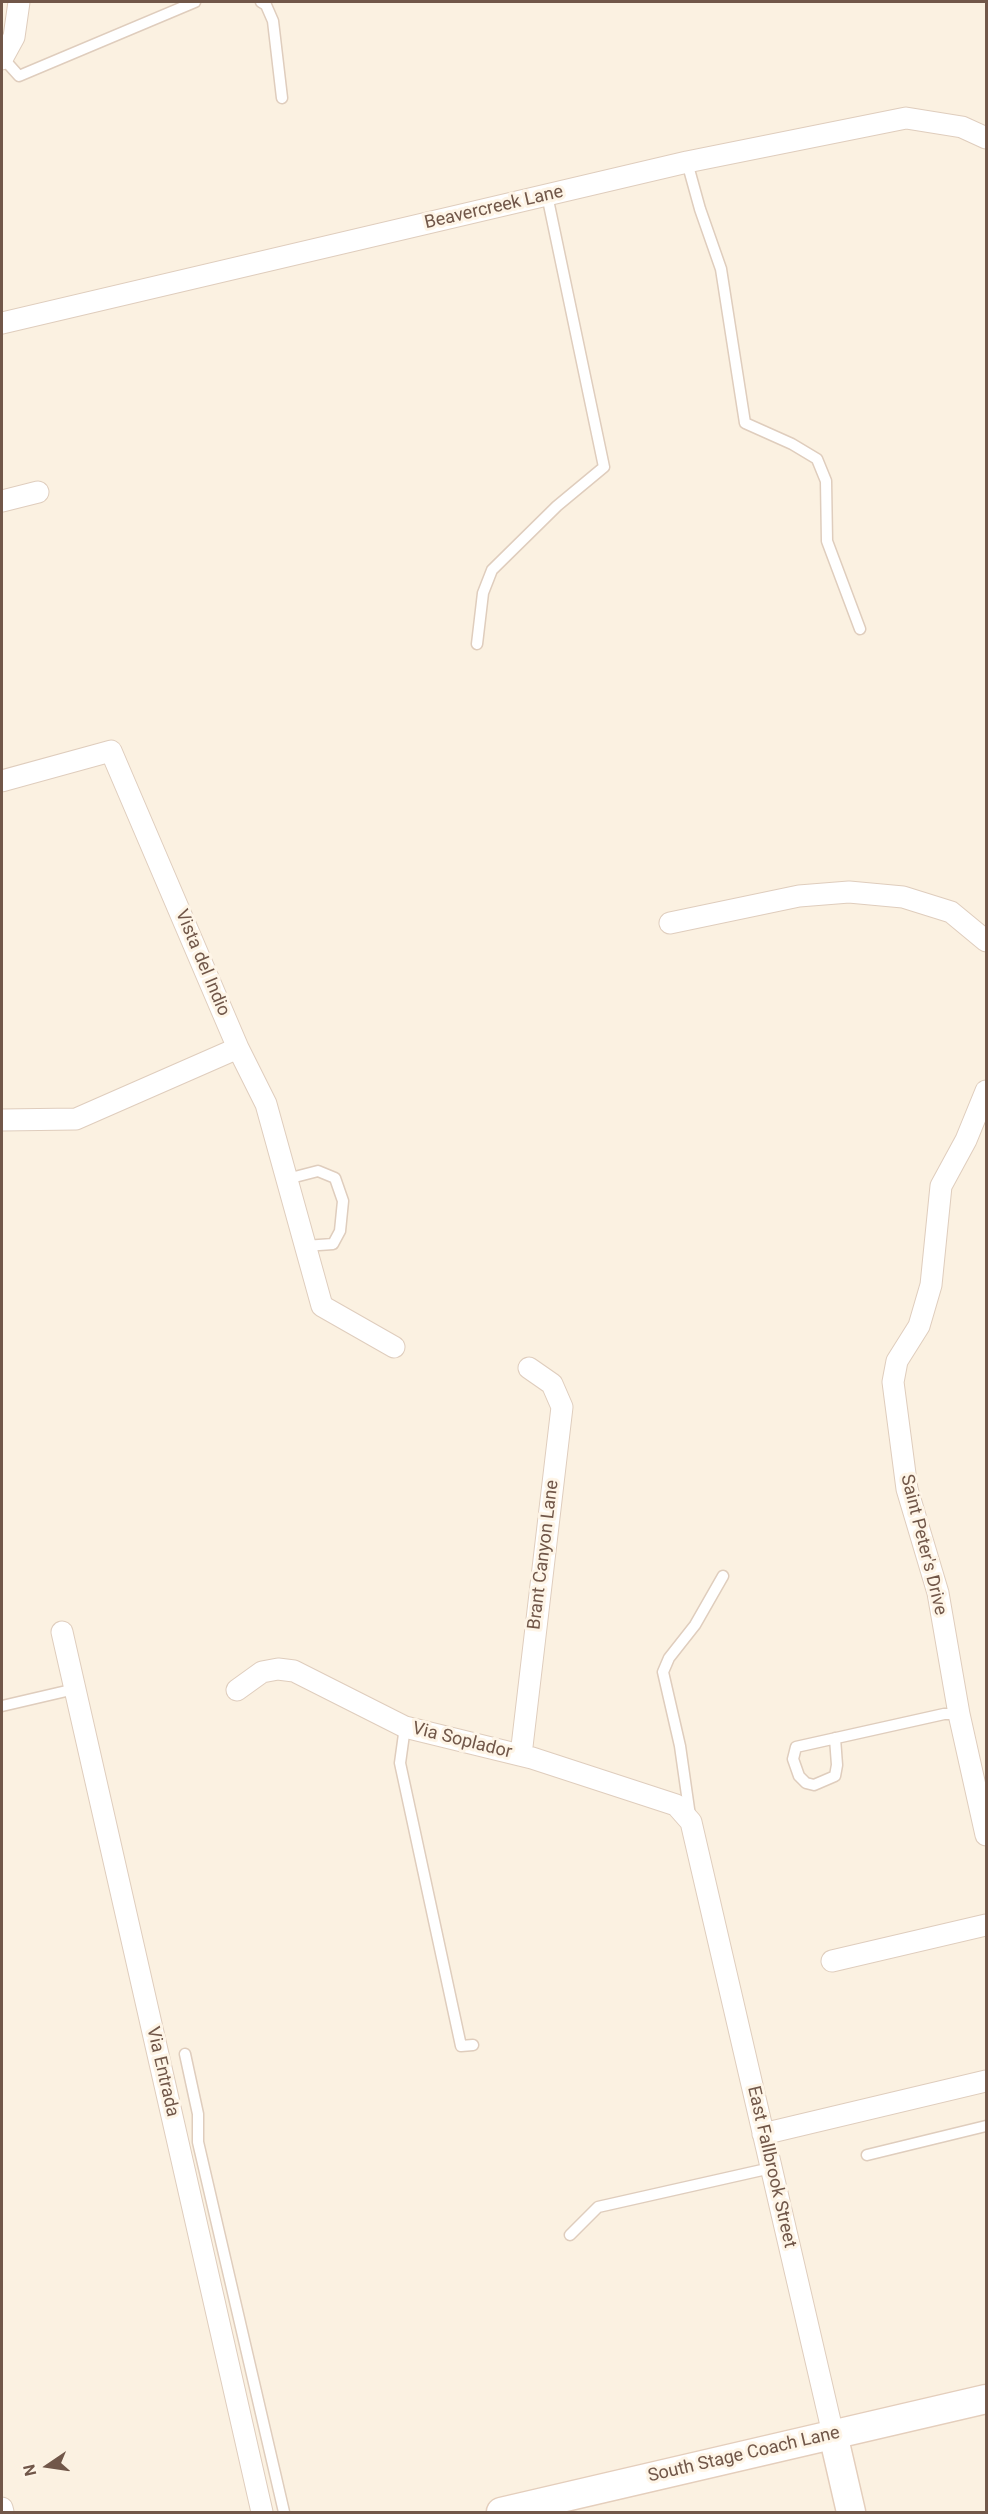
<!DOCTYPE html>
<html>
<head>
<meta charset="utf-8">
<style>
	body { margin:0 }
	#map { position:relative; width:988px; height:2514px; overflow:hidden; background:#fbf1e1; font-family:Roboto,sans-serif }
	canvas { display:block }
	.frame { position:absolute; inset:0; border:3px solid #715749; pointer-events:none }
	.north { position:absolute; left:18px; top:2436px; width:60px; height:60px; -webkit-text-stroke:4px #fef5e7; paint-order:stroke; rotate:257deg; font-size:16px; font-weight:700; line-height:24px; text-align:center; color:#715749 }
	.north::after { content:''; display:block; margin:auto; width:21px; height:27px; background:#715749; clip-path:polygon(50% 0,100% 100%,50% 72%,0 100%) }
</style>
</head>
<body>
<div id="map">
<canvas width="988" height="2514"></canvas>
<div class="frame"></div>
<div class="north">N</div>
</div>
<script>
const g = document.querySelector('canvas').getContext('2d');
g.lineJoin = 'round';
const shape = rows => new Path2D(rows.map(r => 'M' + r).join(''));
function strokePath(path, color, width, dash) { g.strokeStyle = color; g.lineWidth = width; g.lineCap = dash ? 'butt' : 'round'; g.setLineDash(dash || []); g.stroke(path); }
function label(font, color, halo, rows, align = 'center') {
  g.font = font + ' Roboto,sans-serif'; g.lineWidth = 6; g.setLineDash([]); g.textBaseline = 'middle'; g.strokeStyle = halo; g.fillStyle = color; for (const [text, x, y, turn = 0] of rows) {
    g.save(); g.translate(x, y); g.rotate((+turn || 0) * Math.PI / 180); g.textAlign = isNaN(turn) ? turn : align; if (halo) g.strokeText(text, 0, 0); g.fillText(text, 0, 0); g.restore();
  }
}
const service = shape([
	[261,2,266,5,273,21,282,98],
	[3,58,19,76,195,2],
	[687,162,700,209,721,269,745,423,792,444,817,459,826,481,827,541,860,629],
	[477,644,483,593,492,570,557,506,604,467,547,195],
	[287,1179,318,1171,335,1178,343,1201,340,1231,333,1244,305,1246],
	[2,1706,75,1689],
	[405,1727,400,1763,461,2046,473,2045],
	[835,1738,837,1765,835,1776,814,1785,806,1783,799,1776,793,1759,796,1747,944,1714,959,1714],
	[690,1816,680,1746,663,1672,669,1658,695,1625,723,1576],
	[185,2054,198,2114,198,2142,284,2512],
	[867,2155,986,2126],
	[570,2235,598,2207,771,2168]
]);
const minor = shape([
	[2,59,14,37,19,2],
	[2,323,687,162,906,118,962,127,986,138],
	[2,501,38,492],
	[2,781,111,751,238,1048,76,1119,2,1120],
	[670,923,799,896,849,892,903,897,951,912,986,941],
	[238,1048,266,1104,322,1306,394,1347],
	[986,1091,966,1140,941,1186,931,1285,919,1326,897,1361,893,1382,907,1489,938,1593,959,1714,986,1835],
	[62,1632,262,2512],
	[237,1690,262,1672,278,1669,294,1671,405,1727,532,1758,676,1805,691,1822,833,2434],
	[521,1755,562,1407,552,1384,529,1368],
	[832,1961,986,1925],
	[763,2134,986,2081],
	[2,2508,3,2512]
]);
const secondary = shape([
	[833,2434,851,2512],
	[501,2512,986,2399]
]);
const streetNames = [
	["Beavercreek Lane",494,208,-13],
	["Vista del Indio",202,963,67],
	["Saint Peter's Drive",923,1545,76],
	["Brant Canyon Lane",544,1555,-83],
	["Via Soplador",462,1741,14],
	["Via Entrada",162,2072,77],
	["East Fallbrook Street",771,2167,77],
	["South Stage Coach Lane",744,2455,-13]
];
strokePath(service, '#dfcdbd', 13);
strokePath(minor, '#dfcdbd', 23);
strokePath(secondary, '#e4cebc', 31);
strokePath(service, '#fff', 10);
strokePath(minor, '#fff', 21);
strokePath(secondary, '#fff', 28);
label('18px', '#715749', '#fef5e7', streetNames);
</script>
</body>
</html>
